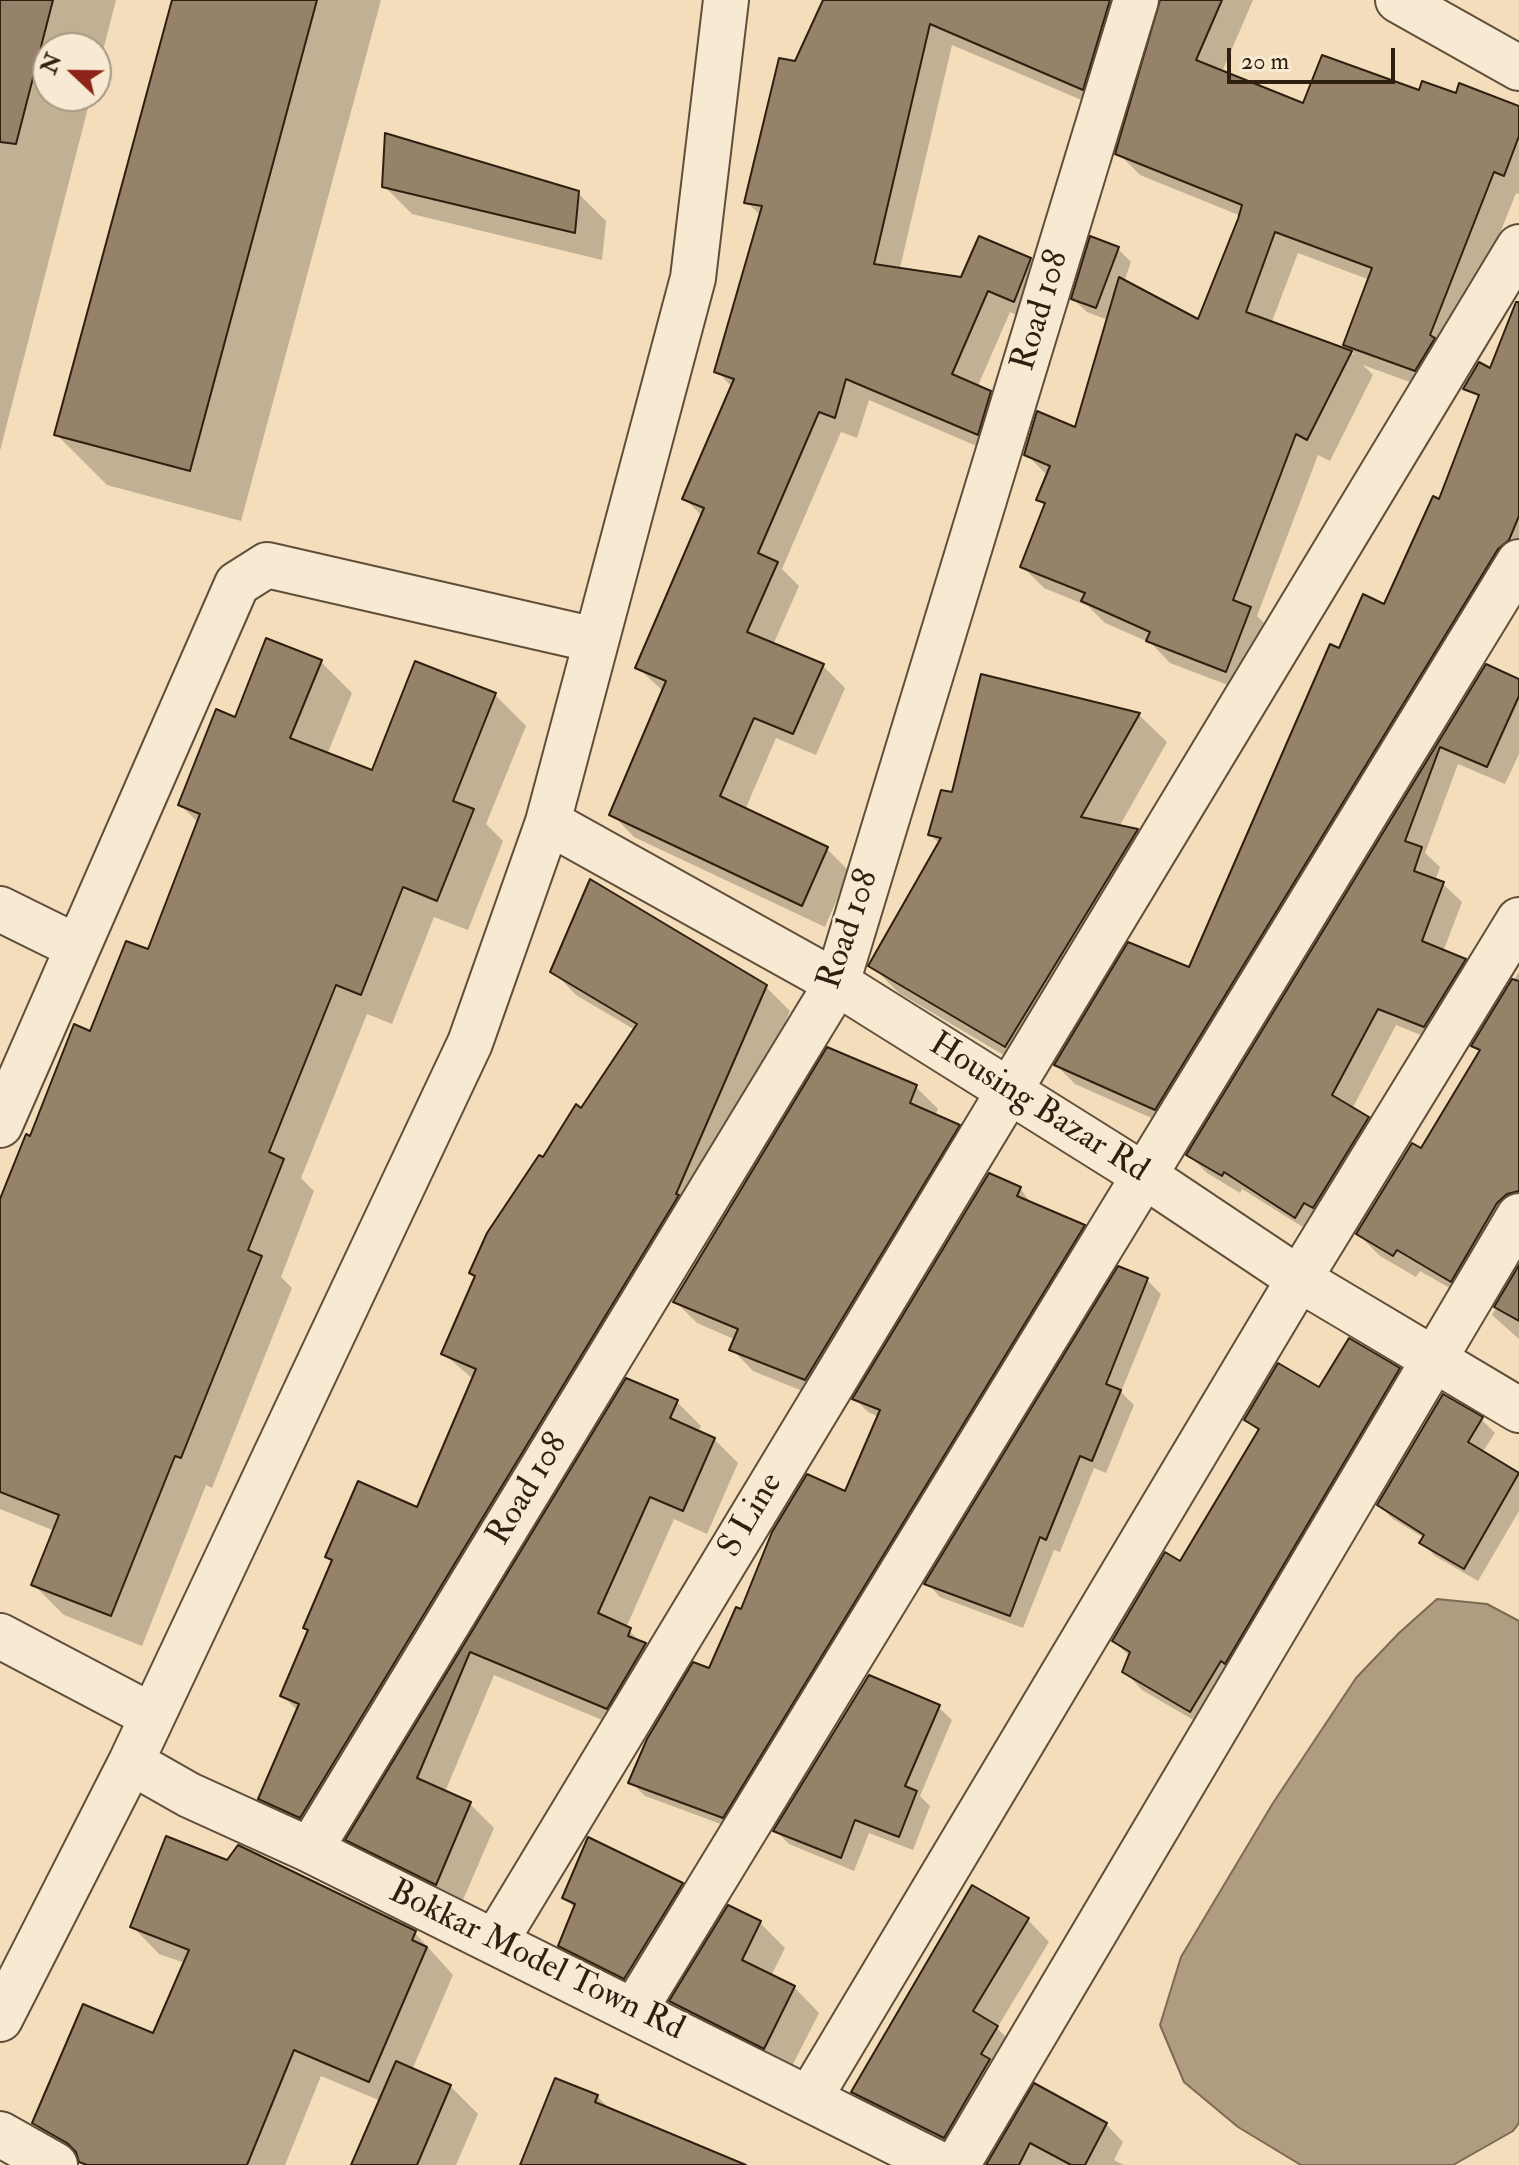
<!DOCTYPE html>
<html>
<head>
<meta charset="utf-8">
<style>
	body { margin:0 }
	#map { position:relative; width:1519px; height:2165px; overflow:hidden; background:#f3ddba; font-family:"IM FELL Double Pica",serif }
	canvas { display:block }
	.north { position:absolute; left:32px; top:32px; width:80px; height:80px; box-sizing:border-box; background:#f7e9d2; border:2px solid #a79884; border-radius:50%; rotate:292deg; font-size:22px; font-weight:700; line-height:32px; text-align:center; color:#2f1f10 }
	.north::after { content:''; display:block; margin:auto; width:28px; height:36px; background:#8f2418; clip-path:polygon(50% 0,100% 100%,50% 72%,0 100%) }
	.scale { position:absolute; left:1227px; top:48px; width:168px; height:36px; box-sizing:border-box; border:4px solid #2f1f10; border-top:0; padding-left:10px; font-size:24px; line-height:28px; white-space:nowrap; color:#2f1f10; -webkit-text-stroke:6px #f7e9d2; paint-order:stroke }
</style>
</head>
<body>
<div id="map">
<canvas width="1519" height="2165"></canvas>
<div class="north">N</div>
<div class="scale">20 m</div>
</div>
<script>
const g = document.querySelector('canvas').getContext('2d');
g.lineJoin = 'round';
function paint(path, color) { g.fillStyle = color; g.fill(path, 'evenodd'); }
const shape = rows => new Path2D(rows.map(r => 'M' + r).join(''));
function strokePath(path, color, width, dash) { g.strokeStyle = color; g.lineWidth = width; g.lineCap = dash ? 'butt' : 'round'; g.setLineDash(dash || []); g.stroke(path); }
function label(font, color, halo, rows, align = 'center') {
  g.font = font + ' "IM FELL Double Pica",serif'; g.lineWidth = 6; g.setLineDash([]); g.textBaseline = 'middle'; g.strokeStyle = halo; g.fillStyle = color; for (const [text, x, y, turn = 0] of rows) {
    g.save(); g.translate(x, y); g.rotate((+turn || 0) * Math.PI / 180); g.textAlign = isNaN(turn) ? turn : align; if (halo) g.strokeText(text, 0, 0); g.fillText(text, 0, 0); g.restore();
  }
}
const water = shape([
	[1437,1599,1487,1604,1519,1621,1519,2123,1513,2131,1453,2165,1301,2165,1238,2127,1184,2082,1160,2025,1181,1957,1273,1803,1356,1678,1399,1633,1437,1599]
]);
const shadow = shape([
	[0,0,116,0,96,78,96,48,48,48,48,96,91,96,0,451],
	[174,0,381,0,241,521,107,485,56,434],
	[825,0,1148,0,1105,110,952,45,900,268,962,280,1030,260,1052,282,1036,323,1010,312,977,388,990,393,1012,415,1000,456,869,400,857,438,841,432,782,569,799,586,773,645,823,666,845,688,816,755,776,738,745,810,827,849,849,871,825,927,634,837,612,814,663,691,637,667,702,516,684,498,732,387,717,371,761,216,747,202,797,64],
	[1162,0,1253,0,1222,72,1304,106,1519,109,1519,194,1516,193,1437,392,1363,365,1373,375,1330,461,1318,455,1257,616,1272,631,1249,693,1170,663,1151,643,1105,623,1088,606,1044,588,1022,566,1046,507,1039,499,1048,476,1026,454,1076,430,1108,320,1087,312,1073,299,1118,249,1131,262,1124,282,1199,322,1241,216,1140,175,1118,153],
	[1298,253,1370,280,1345,344,1355,355,1271,324],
	[384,186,578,193,606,221,602,260,412,214],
	[1519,386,1519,565,1174,1128,1075,1084,1056,1065,1190,970,1340,650,1385,606],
	[321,662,352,693,327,755,373,773,495,695,526,726,486,824,503,841,468,930,434,917,392,1024,367,1014,301,1178,314,1191,281,1277,292,1288,212,1488,206,1485,142,1646,64,1615,33,1584,55,1531,0,1509,0,1204,31,1138,91,1033,149,952,199,823,180,805,236,719],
	[1487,667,1519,681,1519,754,1505,784,1458,764,1425,853,1440,867,1435,881,1443,884,1462,902,1443,952,1465,961,1483,979,1443,1044,1396,1025,1352,1109,1386,1136,1314,1234,1242,1189,1240,1193,1207,1173,1189,1155],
	[1139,715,1167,742,1119,827,1137,830,1165,858,1034,1073,899,993,871,965,940,844,930,835,953,794],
	[591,882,766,987,790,1011,699,1218,324,1840,284,1822,260,1798,298,1711,283,1696,310,1632,305,1628,333,1562,327,1557,418,1509,474,1380,443,1353,476,1277,472,1273,544,1160,635,1030,576,995,553,971],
	[1519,972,1519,1230,1474,1302,1420,1271,1416,1277,1380,1256,1358,1234,1421,1151,1481,1053,1473,1046],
	[916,1087,938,1109,935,1116,958,1126,980,1148,827,1401,753,1371,732,1349,736,1340,697,1323,675,1301],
	[1020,1188,1032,1205,1083,1227,1097,1241,737,1830,645,1796,631,1782,710,1671,742,1612,846,1494,879,1417,868,1412,855,1399],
	[1519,1269,1519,1339,1492,1315],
	[1147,1280,1161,1294,1121,1392,1134,1405,1106,1473,1094,1468,1060,1552,1054,1550,1023,1628,940,1597,927,1583],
	[1399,1370,1417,1388,1209,1729,1142,1690,1124,1671,1130,1657,1114,1641,1181,1564,1260,1433,1246,1420,1320,1390],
	[627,1380,677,1402,701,1426,698,1432,714,1439,738,1463,707,1534,674,1519,626,1628,669,1669,631,1732,494,1675,445,1792,470,1804,494,1828,460,1907,372,1863,348,1839],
	[1481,1419,1495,1433,1482,1453,1519,1475,1519,1511,1478,1581,1435,1556,1422,1543,1424,1538,1393,1519,1379,1505],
	[938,1707,952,1720,920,1796,930,1806,913,1850,869,1833,854,1871,789,1844,776,1831],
	[682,1885,695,1898,638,1991,574,1959,560,1945,575,1908,564,1898],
	[1028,1920,1049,1942,997,2028,1018,2049,966,2159,875,2113,853,2092],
	[760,1923,785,1948,771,1976,794,1987,819,2013,789,2072,697,2026,672,2001],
	[132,1926,415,1933,453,1975,412,2070,450,2086,478,2114,456,2165,354,2165,381,2101,321,2076,285,2165,85,2165,62,2150,34,2123,154,2036,185,1963,159,1954],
	[1035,2086,1106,2124,1123,2142,1114,2160,1124,2165,988,2165],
	[597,2096,611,2110,699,2165,522,2165]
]);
const building = shape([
	[0,0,53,0,16,144,0,142,0,0],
	[172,0,317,0,190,471,54,435,172,0],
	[823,0,1110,0,1083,90,930,24,874,264,961,277,979,236,1031,258,1014,302,988,291,952,374,991,391,978,435,846,379,835,418,819,412,758,553,778,562,747,632,824,664,793,734,754,718,720,796,828,847,802,906,609,815,666,681,635,668,704,508,682,499,734,379,714,372,762,206,744,203,779,58,795,61,823,0],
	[1160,0,1222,0,1196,60,1303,103,1322,55,1419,90,1422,81,1456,93,1459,83,1519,106,1519,136,1504,176,1494,172,1430,335,1435,338,1415,371,1343,345,1372,268,1275,232,1246,312,1352,351,1307,440,1296,434,1233,600,1251,607,1226,672,1146,641,1150,632,1081,601,1085,593,1020,567,1045,503,1036,500,1050,466,1024,455,1037,411,1075,427,1119,277,1198,319,1238,219,1242,205,1115,154,1160,0],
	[385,133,579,191,575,233,382,187,385,133],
	[1090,236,1119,247,1096,308,1071,299,1090,236],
	[1516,302,1519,302,1519,516,1509,540,1498,549,1155,1110,1054,1065,1128,942,1189,967,1330,644,1339,648,1363,594,1384,604,1433,496,1439,499,1479,395,1463,389,1479,362,1490,368,1516,302],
	[266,638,322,660,290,738,372,770,415,661,496,693,453,801,474,809,437,901,403,887,361,995,336,985,269,1152,284,1159,248,1250,262,1256,181,1458,175,1456,111,1616,31,1585,59,1515,0,1492,0,1199,26,1134,30,1136,74,1024,90,1031,126,941,148,949,200,814,178,805,216,709,235,717,266,638],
	[1486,664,1519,679,1519,696,1487,767,1440,747,1405,841,1422,847,1414,871,1444,882,1422,941,1466,959,1424,1027,1378,1009,1332,1095,1369,1117,1313,1208,1304,1203,1295,1218,1224,1172,1222,1176,1186,1155,1486,664],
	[981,674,1140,713,1081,817,1138,829,1005,1047,868,966,941,838,928,835,941,790,952,792,981,674],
	[590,879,767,985,676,1194,679,1195,300,1818,258,1799,299,1704,280,1696,308,1630,303,1628,332,1560,325,1557,358,1481,417,1507,476,1369,441,1354,475,1276,469,1273,487,1233,539,1155,543,1157,576,1104,581,1108,637,1024,550,972,590,879],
	[1512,979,1519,981,1519,1191,1507,1194,1497,1203,1451,1282,1397,1250,1393,1256,1356,1234,1412,1143,1421,1148,1480,1050,1471,1046,1512,979],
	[827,1047,917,1085,910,1103,960,1125,805,1380,729,1350,738,1329,673,1302,827,1047],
	[989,1173,1021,1187,1017,1196,1085,1225,723,1818,628,1783,647,1739,693,1662,709,1668,736,1607,741,1609,772,1532,807,1474,845,1491,880,1410,852,1399,989,1173],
	[1519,1265,1519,1321,1494,1307,1519,1265],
	[1118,1266,1148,1278,1106,1384,1121,1390,1092,1461,1080,1456,1046,1540,1040,1537,1010,1616,924,1584,1118,1266],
	[1349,1338,1400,1368,1225,1664,1221,1661,1190,1712,1122,1672,1130,1652,1112,1641,1165,1552,1180,1561,1259,1429,1244,1420,1278,1363,1319,1387,1349,1338],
	[626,1378,678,1400,670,1418,715,1438,683,1511,650,1497,598,1613,631,1628,628,1636,646,1643,607,1709,470,1652,417,1778,471,1802,436,1885,345,1840,626,1378],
	[1443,1394,1483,1417,1468,1442,1519,1473,1464,1569,1419,1543,1424,1535,1377,1505,1443,1394],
	[869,1675,940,1705,905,1786,917,1791,899,1837,855,1820,841,1858,773,1831,869,1675],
	[166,1836,227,1860,238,1845,416,1931,412,1940,427,1947,369,2082,294,2050,247,2165,87,2165,79,2162,76,2152,67,2143,32,2123,83,2004,153,2033,189,1950,130,1927,166,1836],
	[588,1837,683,1883,624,1979,558,1946,575,1904,562,1898,588,1837],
	[972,1885,1029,1918,973,2011,998,2026,981,2054,990,2059,944,2138,851,2092,972,1885],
	[728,1905,761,1921,742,1960,795,1986,764,2049,669,2001,728,1905],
	[396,2061,451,2085,417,2165,351,2165,396,2061],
	[555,2078,598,2095,595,2102,746,2165,520,2165,555,2078],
	[1034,2083,1107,2123,1085,2165,1071,2165,1030,2143,1019,2165,986,2165,1034,2083]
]);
const minor = shape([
	[1398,0,1519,68],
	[548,822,837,983,1145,1176,1299,1279,1519,1410],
	[0,909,77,947],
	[0,1125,237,584,267,565,595,640],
	[0,1636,152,1716],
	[131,1762,189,1795,310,1850,941,2165],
	[310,1850,837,983,1136,0],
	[495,1942,1519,247],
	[634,2011,1519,562],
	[0,2019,131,1762,470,1043,548,822,693,278,726,0],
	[809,2099,1299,1279,1519,920],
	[0,2134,55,2165],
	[957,2165,1519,1216]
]);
const streetNames = [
	["Road 108",1042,311,-73],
	["Road 108",850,930,-71],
	["Housing Bazar Rd",1038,1109,32],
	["Road 108",529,1490,-59],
	["S Line",752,1516,-59],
	["Bokkar Model Town Rd",536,1962,26]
];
paint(water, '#b09c80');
strokePath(water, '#7c6a53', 2);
paint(shadow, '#0003');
paint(building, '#958268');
strokePath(building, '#2f1f10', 2);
strokePath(minor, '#604e3a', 48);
strokePath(minor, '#f7e9d2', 44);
label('34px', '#2f1f10', '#f7e9d2', streetNames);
</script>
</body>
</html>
